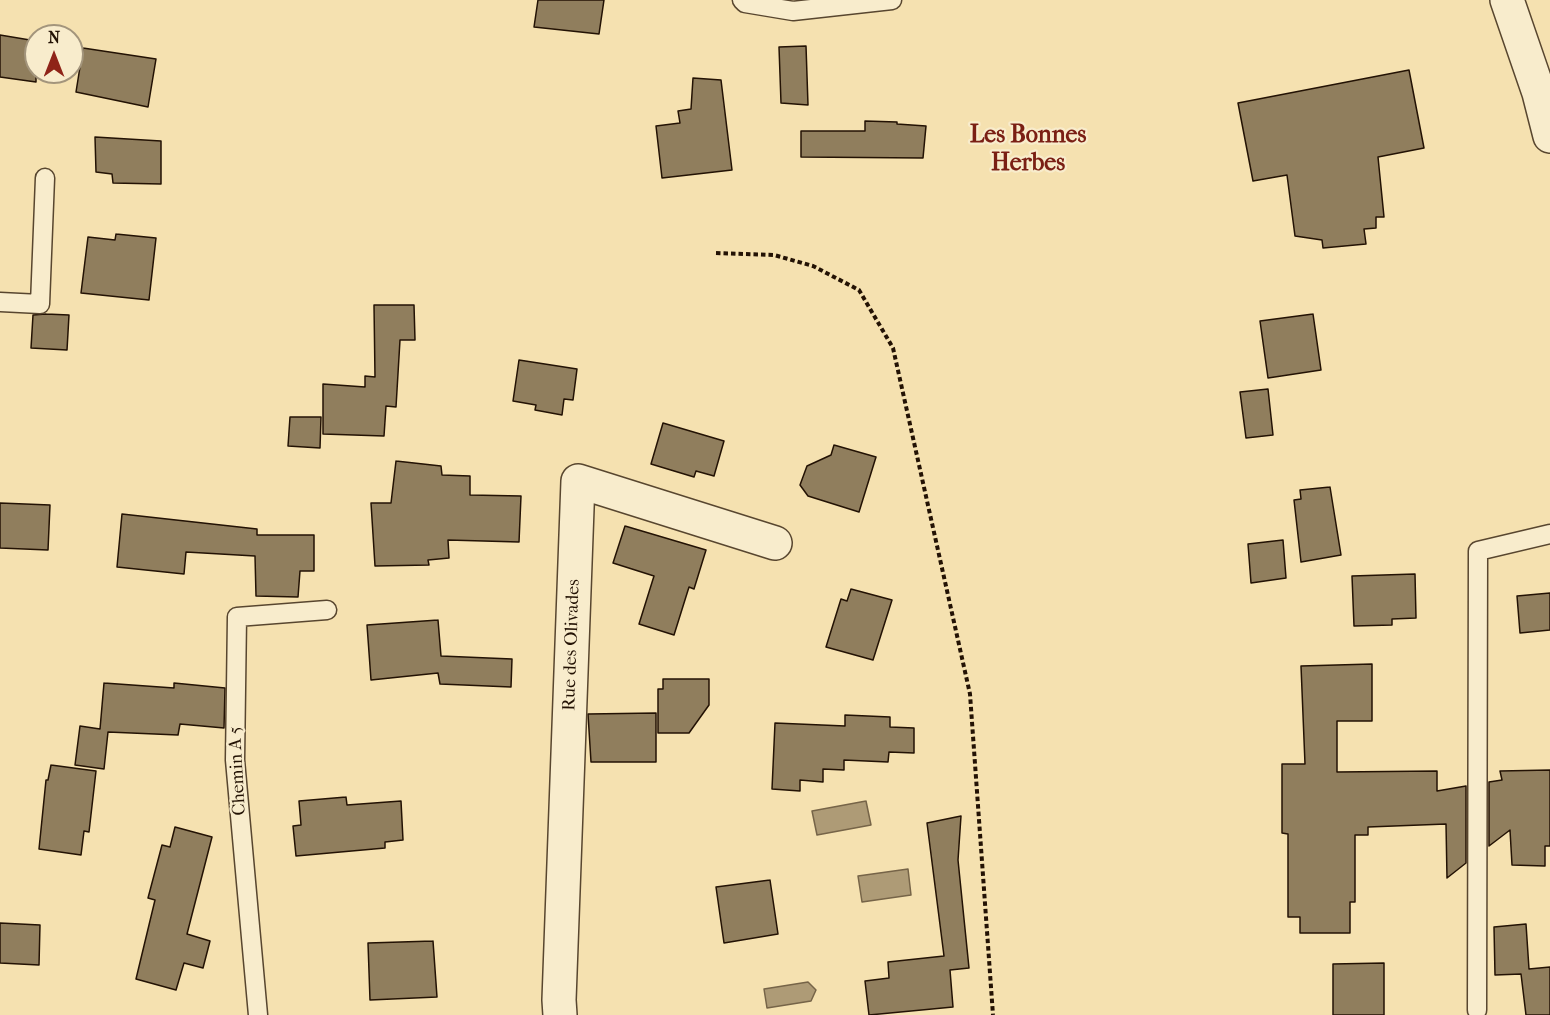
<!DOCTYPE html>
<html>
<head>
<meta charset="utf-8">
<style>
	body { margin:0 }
	#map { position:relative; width:1550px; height:1015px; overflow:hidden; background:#f5e1b0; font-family:"IM FELL French Canon",serif }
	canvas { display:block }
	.north { position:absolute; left:24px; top:24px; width:60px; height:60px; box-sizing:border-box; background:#f8eccc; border:2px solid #a3957c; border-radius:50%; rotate:0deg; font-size:16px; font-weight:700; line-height:24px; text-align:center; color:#231204 }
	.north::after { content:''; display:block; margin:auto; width:21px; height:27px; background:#8f2418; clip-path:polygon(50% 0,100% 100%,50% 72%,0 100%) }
</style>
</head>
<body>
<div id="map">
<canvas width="1550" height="1015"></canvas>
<div class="north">N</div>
</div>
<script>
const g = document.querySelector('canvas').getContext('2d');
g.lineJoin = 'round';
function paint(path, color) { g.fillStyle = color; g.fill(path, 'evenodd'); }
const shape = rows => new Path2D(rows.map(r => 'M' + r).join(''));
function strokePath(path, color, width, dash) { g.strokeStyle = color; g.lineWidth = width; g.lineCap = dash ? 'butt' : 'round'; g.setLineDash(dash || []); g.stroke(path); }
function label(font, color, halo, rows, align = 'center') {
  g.font = font + ' "IM FELL French Canon",serif'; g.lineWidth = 4.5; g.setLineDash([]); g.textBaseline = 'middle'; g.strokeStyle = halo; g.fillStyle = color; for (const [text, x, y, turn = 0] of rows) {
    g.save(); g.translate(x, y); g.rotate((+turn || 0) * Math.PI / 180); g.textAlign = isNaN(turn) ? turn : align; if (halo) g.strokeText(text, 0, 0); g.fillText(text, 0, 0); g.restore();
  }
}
const water = shape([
	[866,801,871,825,817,835,812,811,866,801],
	[908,869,911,895,862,902,858,876,908,869],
	[808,982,816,990,811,1001,767,1008,764,989,808,982]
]);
const building = shape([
	[538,0,604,0,599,34,534,27,538,0],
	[0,35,36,41,36,82,0,77,0,35],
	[806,46,808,105,781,103,779,47,806,46],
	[83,48,156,59,148,107,76,92,83,48],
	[1409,70,1424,148,1378,157,1384,217,1376,217,1376,228,1364,229,1366,244,1323,248,1322,240,1295,236,1287,175,1253,181,1238,103,1409,70],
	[693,78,721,80,732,170,662,178,656,126,680,123,678,111,691,109,693,78],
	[865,121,897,122,897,124,926,126,923,158,801,157,801,131,865,131,865,121],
	[95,137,161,141,161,184,113,183,112,174,96,172,95,137],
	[116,234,156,238,149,300,81,293,88,237,115,240,116,234],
	[374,305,414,305,415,340,400,340,396,407,386,406,384,436,323,434,323,384,365,387,365,376,375,377,374,305],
	[46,314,69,315,67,350,31,348,33,315,46,314],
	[1313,314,1321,370,1268,378,1260,321,1313,314],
	[519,360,577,369,573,400,564,399,562,415,535,410,536,405,513,401,519,360],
	[1268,389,1273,435,1246,438,1240,392,1268,389],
	[290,417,321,417,320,448,288,446,290,417],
	[663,423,724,441,714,476,696,471,694,477,651,464,663,423],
	[834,445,876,457,859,512,808,496,800,485,807,466,831,455,834,445],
	[396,461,441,466,442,475,470,476,470,495,521,496,519,542,448,540,449,558,428,560,429,565,375,566,371,503,391,503,396,461],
	[1330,487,1341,555,1301,562,1294,500,1301,499,1300,490,1330,487],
	[0,503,50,505,48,550,0,548,0,503],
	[122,514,257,529,257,535,314,535,314,571,300,571,298,597,256,596,255,556,186,552,184,574,117,567,122,514],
	[625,526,706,550,694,589,689,587,674,635,639,624,654,576,613,563,625,526],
	[1283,540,1286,578,1251,583,1248,544,1283,540],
	[1415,574,1416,618,1392,619,1392,625,1354,626,1352,576,1415,574],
	[851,589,892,600,873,660,826,647,841,599,847,601,851,589],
	[1550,593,1550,630,1520,633,1517,596,1550,593],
	[438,620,441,656,512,659,511,687,440,684,438,673,371,680,367,625,438,620],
	[1372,664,1372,721,1337,721,1337,772,1437,771,1437,791,1466,786,1466,863,1447,878,1446,824,1368,827,1368,835,1355,835,1355,902,1350,902,1350,933,1300,933,1300,917,1288,917,1288,834,1282,833,1282,764,1305,764,1301,666,1372,664],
	[663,679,709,679,709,705,689,733,658,733,658,689,663,689,663,679],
	[104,683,174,688,174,683,225,688,224,728,180,724,178,735,108,732,104,769,75,765,80,726,100,729,104,683],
	[656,713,656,762,591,762,588,714,656,713],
	[845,715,890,717,890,727,914,728,914,753,889,752,888,762,844,760,844,770,823,769,823,782,800,780,800,791,772,789,775,723,845,726,845,715],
	[51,765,96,771,89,832,84,831,81,855,39,849,46,780,48,780,51,765],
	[1550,770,1550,846,1545,846,1545,866,1512,865,1510,830,1489,846,1489,782,1502,780,1500,771,1550,770],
	[346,797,347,805,401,801,403,840,385,842,385,848,296,856,293,826,301,825,299,801,346,797],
	[961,816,958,860,969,968,950,970,953,1007,869,1015,865,981,889,978,888,962,944,956,927,823,961,816],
	[175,827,212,837,187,934,210,941,203,968,184,963,176,990,136,979,155,900,148,898,162,845,170,847,175,827],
	[770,880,778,934,724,943,716,887,770,880],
	[0,923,40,925,39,965,0,963,0,923],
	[1526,924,1529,969,1550,967,1550,1015,1526,1015,1521,974,1495,975,1494,927,1526,924],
	[433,941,437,997,370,1000,368,943,433,941],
	[1384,963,1384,1015,1333,1015,1333,964,1384,963]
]);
const path = shape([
	[716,253,774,255,813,266,859,290,893,348,970,694,993,1015]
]);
const service = shape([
	[742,0,745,3,793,11,892,0],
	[0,302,40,304,45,178],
	[1477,1010,1478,551,1550,534],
	[258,1015,235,760,237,617,327,610]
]);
const minor = shape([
	[1507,0,1539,93,1550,136],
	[560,1015,559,1000,578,481,775,543]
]);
const streetNames = [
	["Rue des Olivades",572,645,-88],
	["Chemin A 5",238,771,-93]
];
const districtNames = [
	["Les Bonnes",1028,136],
	["Herbes",1028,164]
];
paint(water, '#ae9b76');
strokePath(water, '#766448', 1.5);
paint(building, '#907e5d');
strokePath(building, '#231204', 1.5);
strokePath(service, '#58462f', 21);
strokePath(minor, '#58462f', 36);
strokePath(path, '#231204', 4, [4.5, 3]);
strokePath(service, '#f8eccc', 18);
strokePath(minor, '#f8eccc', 33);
label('18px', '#231204', '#f8eccc', streetNames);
label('bold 24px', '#7a1f14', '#f8eccc', districtNames);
</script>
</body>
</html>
